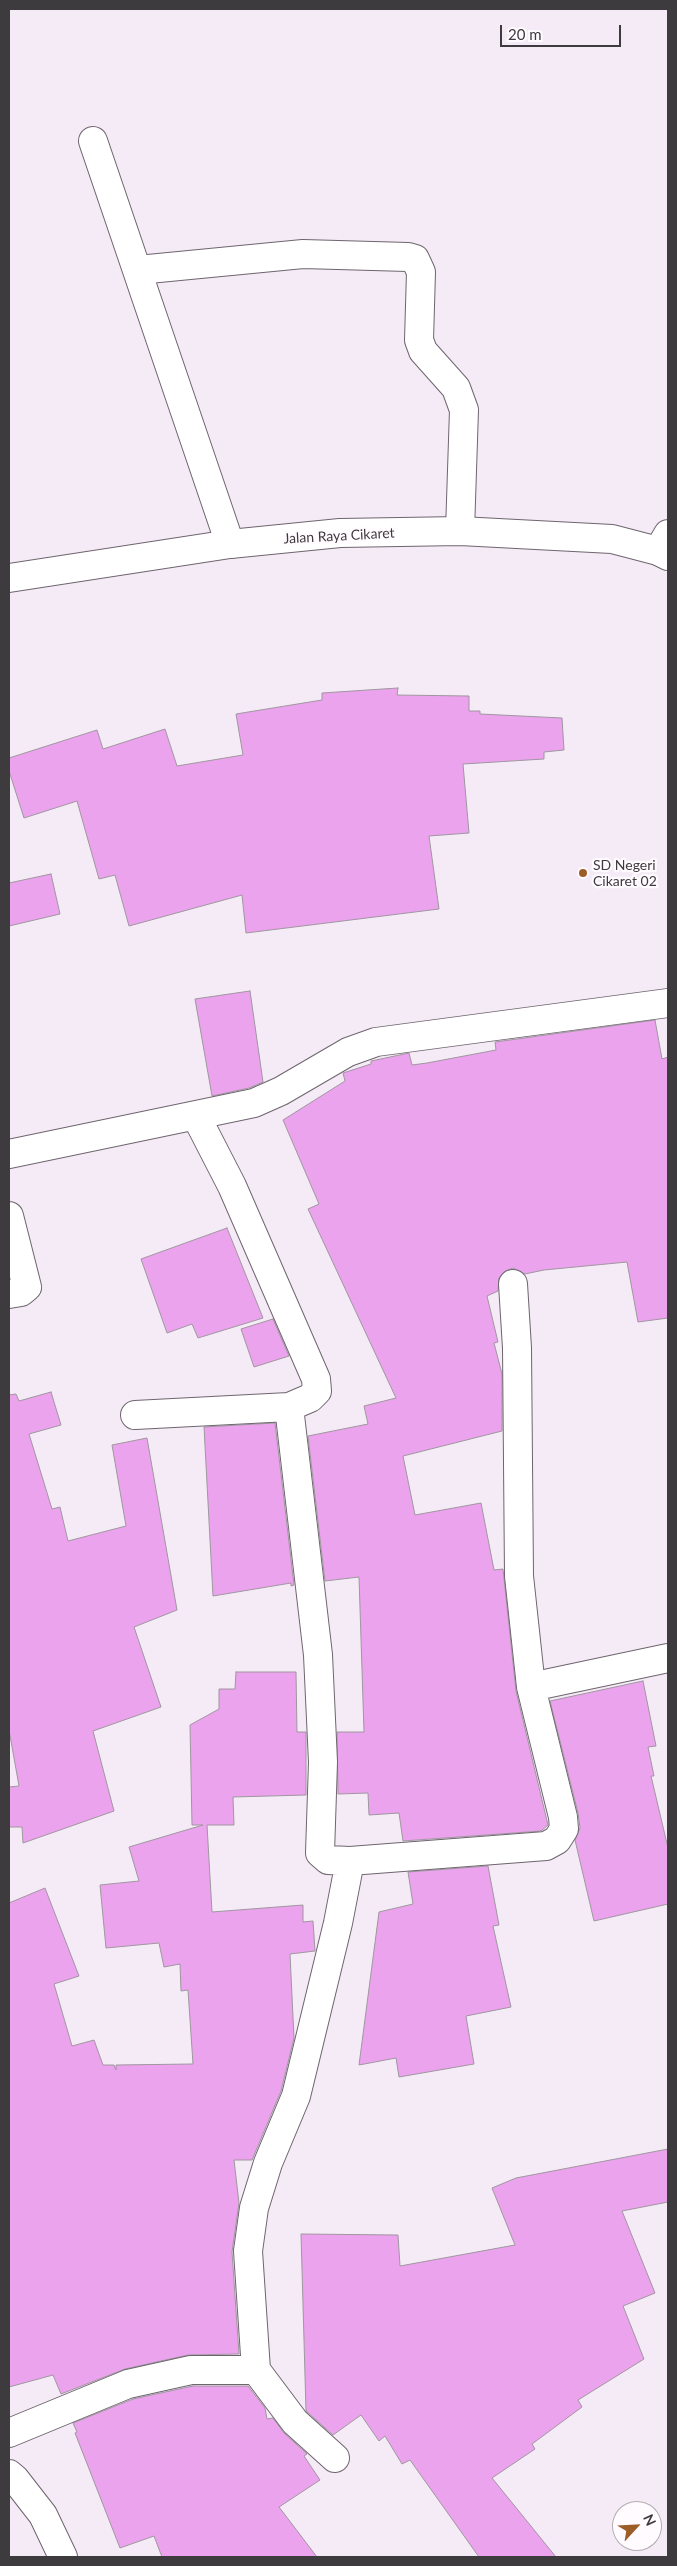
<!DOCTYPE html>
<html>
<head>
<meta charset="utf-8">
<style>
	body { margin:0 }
	#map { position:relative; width:677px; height:2566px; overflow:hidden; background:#f5ebf6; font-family:Lato,sans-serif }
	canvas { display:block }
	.frame { position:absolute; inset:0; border:10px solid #3e3b3e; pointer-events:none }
	.north { position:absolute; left:612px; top:2501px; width:50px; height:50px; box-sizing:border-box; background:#fffbff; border:1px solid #b2aeb2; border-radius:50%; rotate:65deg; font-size:14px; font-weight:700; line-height:20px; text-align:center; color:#3e3b3e }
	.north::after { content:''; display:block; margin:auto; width:18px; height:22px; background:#9d5d26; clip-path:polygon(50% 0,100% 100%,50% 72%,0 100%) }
	.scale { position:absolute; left:500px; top:25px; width:121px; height:22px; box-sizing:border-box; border:2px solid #3e3b3e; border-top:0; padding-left:6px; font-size:15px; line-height:18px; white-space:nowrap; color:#3e3b3e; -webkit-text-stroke:4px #fffbff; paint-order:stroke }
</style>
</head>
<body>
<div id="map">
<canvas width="677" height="2566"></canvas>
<div class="frame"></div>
<div class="north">N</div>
<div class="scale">20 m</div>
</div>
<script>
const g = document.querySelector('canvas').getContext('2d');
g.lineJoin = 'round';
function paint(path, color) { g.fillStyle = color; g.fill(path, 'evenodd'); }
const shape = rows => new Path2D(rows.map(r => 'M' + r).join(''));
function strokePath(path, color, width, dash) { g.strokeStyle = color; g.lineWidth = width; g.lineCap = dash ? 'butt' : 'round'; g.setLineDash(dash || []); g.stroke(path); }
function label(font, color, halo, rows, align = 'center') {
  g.font = font + ' Lato,sans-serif'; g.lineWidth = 4.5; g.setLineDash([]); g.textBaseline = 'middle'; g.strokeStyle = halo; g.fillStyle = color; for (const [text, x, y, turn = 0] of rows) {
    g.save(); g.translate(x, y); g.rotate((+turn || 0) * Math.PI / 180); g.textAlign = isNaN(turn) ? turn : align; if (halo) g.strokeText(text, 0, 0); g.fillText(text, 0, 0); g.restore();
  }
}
const building = shape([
	[398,688,397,695,469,696,469,711,480,711,480,714,562,718,564,750,544,752,544,759,463,764,469,833,429,836,439,909,246,933,242,895,129,926,115,875,99,879,77,801,24,818,9,771,9,758,97,730,103,749,165,729,177,766,243,755,236,714,322,700,322,693,398,688],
	[51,874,60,914,9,926,9,883,51,874],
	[250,991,263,1082,249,1088,212,1096,195,999,250,991],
	[655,1020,662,1059,668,1057,668,1318,638,1322,627,1262,544,1270,525,1274,513,1268,505,1271,499,1278,498,1291,487,1296,498,1342,494,1343,502,1374,502,1431,403,1456,415,1515,481,1503,494,1570,503,1569,516,1691,548,1825,541,1831,403,1841,399,1813,369,1815,368,1793,338,1794,337,1732,364,1732,359,1577,325,1581,308,1436,368,1424,364,1406,396,1398,308,1209,319,1204,283,1120,345,1081,343,1073,371,1064,371,1061,409,1053,412,1065,427,1063,496,1050,495,1042,655,1020],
	[227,1228,263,1318,198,1338,192,1324,167,1333,141,1259,227,1228],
	[273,1319,289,1356,254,1367,241,1329,273,1319],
	[51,1392,61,1425,29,1434,52,1509,60,1507,68,1541,126,1526,112,1445,147,1438,177,1610,134,1627,161,1707,93,1731,114,1811,23,1843,22,1827,9,1827,9,1787,19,1786,9,1730,9,1395,16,1394,19,1401,51,1392],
	[275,1423,294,1585,291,1586,291,1583,213,1596,204,1427,275,1423],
	[236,1672,296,1672,297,1732,306,1732,306,1795,233,1797,234,1825,207,1825,212,1912,303,1905,303,1922,313,1921,315,1951,290,1954,294,2038,281,2091,252,2160,234,2160,239,2203,232,2252,239,2354,188,2355,125,2369,61,2394,53,2375,9,2387,9,1903,45,1888,79,1976,54,1984,72,2046,94,2040,103,2065,114,2065,116,2070,116,2065,193,2064,188,1990,181,1991,180,1964,164,1967,159,1943,106,1948,100,1885,139,1881,129,1847,203,1825,192,1825,190,1725,219,1709,219,1689,235,1689,236,1672],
	[643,1681,656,1746,648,1747,654,1776,651,1776,668,1848,668,1904,594,1921,575,1840,580,1828,578,1813,550,1701,643,1681],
	[488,1866,499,1925,493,1926,511,2007,466,2016,474,2064,399,2077,396,2058,359,2065,379,1912,413,1904,408,1872,488,1866],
	[668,2149,668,2202,622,2211,655,2293,623,2306,644,2359,578,2400,582,2407,532,2444,535,2449,492,2478,556,2557,479,2557,410,2460,402,2464,385,2436,379,2441,361,2415,333,2435,306,2411,301,2234,398,2235,400,2266,515,2245,492,2188,516,2178,668,2149],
	[193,2386,248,2386,265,2408,267,2419,273,2418,284,2433,307,2454,304,2456,320,2480,279,2507,317,2557,162,2557,154,2536,120,2548,75,2433,77,2432,73,2423,133,2399,193,2386]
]);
const minor = shape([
	[93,141,230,544],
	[138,270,303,254,408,257,415,259,421,272,419,340,423,351,456,388,464,410,460,531],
	[658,551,668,534],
	[9,1154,254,1103,281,1091,348,1052,376,1042,668,1003],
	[9,1216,27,1287,21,1292,9,1294],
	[289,1407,318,1655,323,1762,320,1853,328,1860,350,1861,546,1846,557,1840,564,1829,563,1817,531,1687,519,1576,517,1348,513,1284],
	[135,1415,289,1407,310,1398,317,1391,316,1379,232,1186,196,1116],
	[531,1687,668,1658],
	[256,2370,295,2422,335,2458],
	[9,2433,128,2384,191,2370,256,2370,248,2251,254,2208,268,2163,296,2096,338,1923,350,1861],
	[9,2474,15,2479,43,2515,63,2557]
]);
const secondary = shape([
	[9,578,230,544,340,533,460,531,612,539,658,551,668,556]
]);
const markers = [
	[583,873,5,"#9d5d26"]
];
const streetNames = [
	["Jalan Raya Cikaret",339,536,-3]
];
const poiNames = [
	["SD Negeri",593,865],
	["Cikaret 02",593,881]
];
paint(building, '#eba3ed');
strokePath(building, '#9f969f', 1);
strokePath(minor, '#6e656e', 30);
strokePath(secondary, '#6e656e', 30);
strokePath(minor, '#fff', 28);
strokePath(secondary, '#fff', 28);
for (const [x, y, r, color] of markers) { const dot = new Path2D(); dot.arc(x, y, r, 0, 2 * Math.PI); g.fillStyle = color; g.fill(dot); strokePath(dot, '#fffbff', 2); }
label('14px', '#3e3b3e', '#fffbff', streetNames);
label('14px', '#3e3b3e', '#fffbff', poiNames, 'left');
</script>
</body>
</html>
